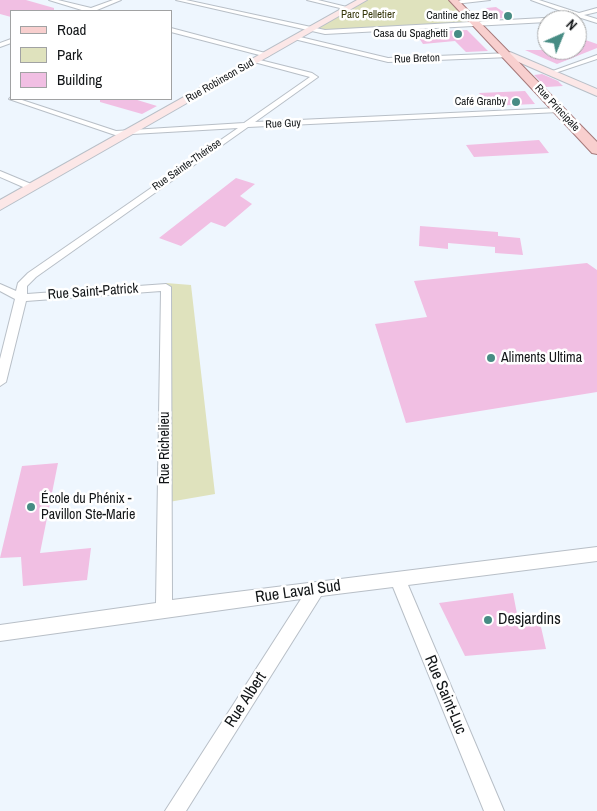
<!DOCTYPE html>
<html>
<head>
<meta charset="utf-8">
<style>
	body { margin:0 }
	#map { position:relative; width:597px; height:811px; overflow:hidden; background:#eef6fe; font-family:"Archivo Narrow",sans-serif }
	canvas { display:block }
	.legend { position:absolute; left:10px; top:10px; width:162px; height:90px; box-sizing:border-box; background:#fff; border:1px solid #a1a2a3; margin:0; padding:6px 9px; list-style:none; font-size:15px; color:#131618 }
	.legend li { display:flex; align-items:center; gap:10px; height:25px }
	.legend b { width:25px; border:1px solid #a1a2a3 }
	.north { position:absolute; left:537px; top:10px; width:50px; height:50px; box-sizing:border-box; background:#fff; border:1px solid #a1a2a3; border-radius:50%; rotate:44deg; font-size:14px; font-weight:700; line-height:20px; text-align:center; color:#131618 }
	.north::after { content:''; display:block; margin:auto; width:18px; height:22px; background:#478c84; clip-path:polygon(50% 0,100% 100%,50% 72%,0 100%) }
</style>
</head>
<body>
<div id="map">
<canvas width="597" height="811"></canvas>
<ul class="legend">
<li><b style="height:6px;background:#f8cfce"></b>Road</li>
<li><b style="height:14px;background:#dfe2bd"></b>Park</li>
<li><b style="height:14px;background:#f1bfe3"></b>Building</li>
</ul>
<div class="north">N</div>
</div>
<script>
const g = document.querySelector('canvas').getContext('2d');
g.lineJoin = 'round';
function paint(path, color) { g.fillStyle = color; g.fill(path, 'evenodd'); }
const shape = rows => new Path2D(rows.map(r => 'M' + r).join(''));
function strokePath(path, color, width, dash) { g.strokeStyle = color; g.lineWidth = width; g.lineCap = dash ? 'butt' : 'round'; g.setLineDash(dash || []); g.stroke(path); }
function label(font, color, halo, rows, align = 'center') {
  g.font = font + ' "Archivo Narrow",sans-serif'; g.lineWidth = 5; g.setLineDash([]); g.textBaseline = 'middle'; g.strokeStyle = halo; g.fillStyle = color; for (const [text, x, y, turn = 0] of rows) {
    g.save(); g.translate(x, y); g.rotate((+turn || 0) * Math.PI / 180); g.textAlign = isNaN(turn) ? turn : align; if (halo) g.strokeText(text, 0, 0); g.fillText(text, 0, 0); g.restore();
  }
}
const green = shape([
	[365,0,452,0,475,25,325,32,311,30],
	[166,283,191,285,215,494,163,503]
]);
const building = shape([
	[0,0,26,0,54,8,54,11,11,11,11,17,0,14],
	[496,7,511,17,494,19,491,17,486,8],
	[467,30,488,51,466,52,455,41,423,44,415,32],
	[577,37,597,44,597,48,557,64,525,50,577,50],
	[542,74,558,81,563,86,546,87,534,75],
	[525,91,535,104,488,106,479,93],
	[100,99,134,99,157,106,142,114,100,102],
	[539,140,549,153,474,157,466,145],
	[236,178,255,184,240,196,252,204,225,227,211,222,181,246,159,238],
	[420,226,498,232,498,236,520,238,523,255,495,253,495,247,448,243,448,249,419,246],
	[587,263,597,270,597,392,406,423,375,324,427,317,414,281],
	[58,463,40,553,91,548,87,580,23,586,21,557,0,558,22,466],
	[513,593,517,614,541,627,546,649,465,656,439,603]
]);
const street = shape([
	[49,0,58,0,91,8,113,0,121,0,97,10,99,11,85,11,49,0],
	[176,0,186,0,325,30,562,17,572,15,531,0,539,0,579,13,597,8,597,12,584,15,597,19,597,23,578,17,547,22,325,34,176,0],
	[307,0,318,0,351,8,348,10,307,0],
	[490,0,455,4,452,2,462,0,490,0],
	[171,28,269,54,270,55,267,57,171,32,171,28],
	[296,36,388,58,510,53,513,55,510,57,388,62,294,39,296,36],
	[11,39,11,43,0,47,0,43,11,39],
	[597,55,597,59,555,73,550,72,597,55],
	[256,59,312,73,318,77,255,122,559,108,563,110,559,112,248,127,36,277,27,286,27,294,166,284,171,287,172,600,597,547,597,561,408,585,504,811,484,811,393,587,321,596,186,811,165,811,301,599,0,641,0,625,156,603,161,291,26,301,6,382,0,386,0,359,15,299,0,291,0,284,16,291,18,283,28,273,238,128,115,135,9,99,11,97,19,99,116,131,244,123,310,77,254,62,254,60,256,59],
	[0,171,36,186,37,188,30,190,0,177,0,171]
]);
const secondary = shape([
	[357,0,367,0,0,210,0,200,357,0],
	[510,52,597,89,597,96,507,57,505,55,510,52]
]);
const primary = shape([
	[449,0,458,0,597,142,597,154,592,153,449,0]
]);
const markers = [
	[508,16,5,"#478c84"],
	[458,34,5,"#478c84"],
	[516,102,5,"#478c84"],
	[491,358,5,"#478c84"],
	[31,507,5,"#478c84"],
	[488,620,5,"#478c84"]
];
const farParknames = [
	["Parc Pelletier",368,15]
];
const farPoinames = [
	["Cantine chez Ben",498,16],
	["Casa du Spaghetti",448,34],
	["Café Granby",506,102]
];
const farStreetnames = [
	["Rue Breton",417,59,-2],
	["Rue Robinson Sud",220,81,-30],
	["Rue Principale",557,108,47],
	["Rue Guy",283,124,-3],
	["Rue Sainte-Thérèse",187,165,-35]
];
const streetNames = [
	["Rue Saint-Patrick",93,292,-4],
	["Rue Richelieu",165,448,-90]
];
const poiNames = [
	["Aliments Ultima",501,358],
	["École du Phénix -",41,499],
	["Pavillon Ste-Marie",41,515]
];
const nearStreetnames = [
	["Rue Laval Sud",298,592,-8],
	["Rue Saint-Luc",445,695,67],
	["Rue Albert",246,700,-57]
];
const nearPoinames = [
	["Desjardins",498,620]
];
paint(green, '#dfe2bd');
paint(building, '#f1bfe3');
strokePath(street, '#b8bfc7', 2);
strokePath(secondary, '#b8bfc7', 2);
strokePath(primary, '#a5797a', 2);
paint(street, '#fff');
paint(secondary, '#fce7e7');
paint(primary, '#f8cfce');
for (const [x, y, r, color] of markers) { const dot = new Path2D(); dot.arc(x, y, r, 0, 2 * Math.PI); g.fillStyle = color; g.fill(dot); strokePath(dot, '#fff', 2); }
label('11px', '#343509', '#fff', farParknames);
label('11px', '#131618', '#fff', farPoinames, 'right');
label('11px', '#131618', '#fff', farStreetnames);
label('14px', '#131618', '#fff', streetNames);
label('14px', '#131618', '#fff', poiNames, 'left');
label('16px', '#131618', '#fff', nearStreetnames);
label('16px', '#131618', '#fff', nearPoinames, 'left');
</script>
</body>
</html>
